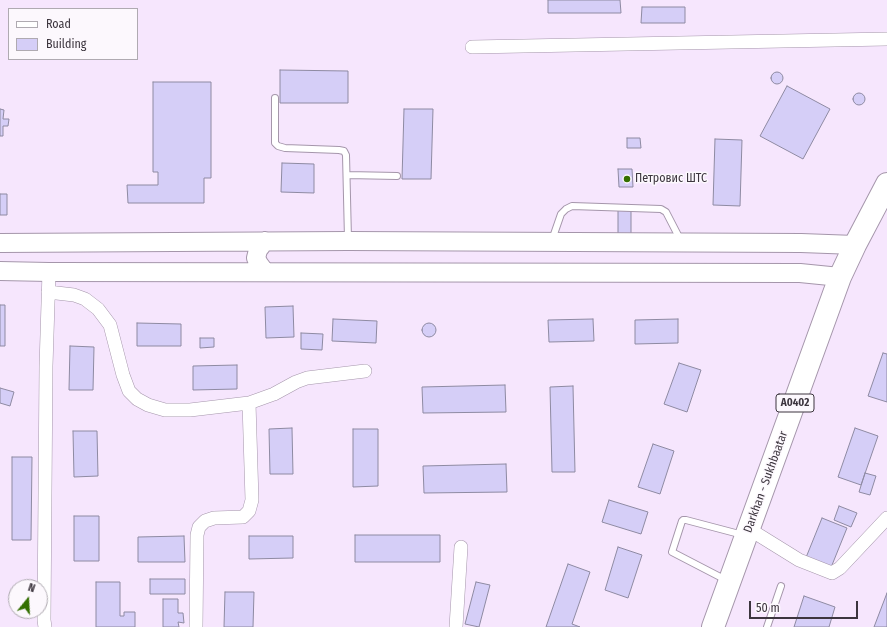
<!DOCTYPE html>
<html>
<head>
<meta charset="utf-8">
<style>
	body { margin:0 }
	#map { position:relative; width:887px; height:627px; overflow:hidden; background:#f6e6fd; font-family:"Fira Sans Condensed",sans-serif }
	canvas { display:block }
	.legend { position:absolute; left:8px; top:8px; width:130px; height:52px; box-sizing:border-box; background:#fcf8fd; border:1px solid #afaab1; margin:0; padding:5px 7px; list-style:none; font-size:12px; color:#3c353e }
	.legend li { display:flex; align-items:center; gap:8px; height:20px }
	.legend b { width:20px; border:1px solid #afaab1 }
	.north { position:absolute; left:8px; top:579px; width:40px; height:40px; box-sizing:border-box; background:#fcf8fd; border:1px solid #afaab1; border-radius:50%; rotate:18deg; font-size:11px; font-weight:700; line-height:16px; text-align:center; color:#3c353e }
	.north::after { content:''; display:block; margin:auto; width:14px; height:18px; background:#336f00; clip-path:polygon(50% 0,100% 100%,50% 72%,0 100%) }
	.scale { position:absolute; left:749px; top:601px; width:109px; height:18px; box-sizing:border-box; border:2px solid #3c353e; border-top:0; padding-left:5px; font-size:12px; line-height:14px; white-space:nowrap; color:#3c353e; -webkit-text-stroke:3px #fcf8fd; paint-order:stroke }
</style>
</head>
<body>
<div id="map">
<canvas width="887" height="627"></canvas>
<ul class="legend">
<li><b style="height:5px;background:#fff"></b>Road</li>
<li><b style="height:11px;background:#d5cef7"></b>Building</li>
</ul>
<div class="north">N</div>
<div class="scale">50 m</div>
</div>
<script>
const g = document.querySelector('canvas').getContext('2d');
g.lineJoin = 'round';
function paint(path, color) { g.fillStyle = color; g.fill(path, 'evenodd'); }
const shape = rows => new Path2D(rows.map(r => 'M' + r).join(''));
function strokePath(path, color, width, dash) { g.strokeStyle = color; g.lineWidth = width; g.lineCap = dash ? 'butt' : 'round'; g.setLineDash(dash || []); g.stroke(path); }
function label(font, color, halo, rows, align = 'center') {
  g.font = font + ' "Fira Sans Condensed",sans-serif'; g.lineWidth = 3; g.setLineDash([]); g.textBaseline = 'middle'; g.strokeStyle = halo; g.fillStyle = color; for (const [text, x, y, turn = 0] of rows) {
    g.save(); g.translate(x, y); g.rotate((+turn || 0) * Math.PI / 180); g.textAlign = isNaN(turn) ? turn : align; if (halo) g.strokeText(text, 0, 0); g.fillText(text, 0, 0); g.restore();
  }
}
const building = shape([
	[548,0,620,0,621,13,548,13,548,0],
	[642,7,685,7,685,23,641,23,642,7],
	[280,70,348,71,348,103,280,103,280,70],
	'771 78a6 6 0 1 1 12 0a6 6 0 1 1-12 0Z',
	[153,82,211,82,211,178,204,178,204,203,128,203,127,185,158,185,158,172,153,172,153,82],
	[787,86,830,109,803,159,760,136,787,86],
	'853 99a6 6 0 1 1 12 0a6 6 0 1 1-12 0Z',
	[0,109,4,110,3,119,9,119,8,126,3,126,3,136,0,136,0,109],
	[404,109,433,109,431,179,402,179,404,109],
	[627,138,640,138,641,148,627,148,627,138],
	[715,139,742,140,740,206,713,205,715,139],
	[282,163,314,164,314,193,281,192,282,163],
	[618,169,632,169,633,187,619,187,618,169],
	[0,194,7,194,7,215,0,215,0,194],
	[618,206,631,206,631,234,618,234,618,206],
	[0,305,5,305,5,346,0,346,0,305],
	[293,306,294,337,266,338,265,307,293,306],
	[333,319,377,321,376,343,332,341,333,319],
	[593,319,594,341,549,342,548,320,593,319],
	[678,319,678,343,635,344,635,320,678,319],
	[137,323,181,324,181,346,137,346,137,323],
	'422 330a7 7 0 1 1 14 0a7 7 0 1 1-14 0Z',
	[301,333,323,334,322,350,301,349,301,333],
	[200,338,214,338,214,347,200,348,200,338],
	[70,346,94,347,93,390,69,390,70,346],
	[883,353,887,354,887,402,868,396,883,353],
	[679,363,701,370,687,412,664,404,679,363],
	[237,365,237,389,193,390,193,366,237,365],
	[505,385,506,412,423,413,422,387,505,385],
	[573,386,575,472,552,472,550,387,573,386],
	[0,388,14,392,10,406,0,403,0,388],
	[292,428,293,474,270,474,269,429,292,428],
	[855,428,878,436,861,485,838,477,855,428],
	[353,429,378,429,378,486,353,487,353,429],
	[73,431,97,431,98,476,74,477,73,431],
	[653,444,674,451,660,494,638,487,653,444],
	[12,457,32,457,31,540,12,540,12,457],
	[506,464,507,492,424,493,423,466,506,464],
	[865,473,876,476,870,495,859,492,865,473],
	[609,500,648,512,641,534,602,522,609,500],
	[839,506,857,513,851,527,834,520,839,506],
	[74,516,99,516,99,561,74,561,74,516],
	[822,518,847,528,830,570,805,560,822,518],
	[355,535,440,535,440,562,355,562,355,535],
	[184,536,185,562,138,562,138,537,184,536],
	[249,536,293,536,293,558,249,559,249,536],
	[618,547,642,555,628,598,605,590,618,547],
	[568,564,590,572,572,624,580,627,546,627,568,564],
	[150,579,185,579,185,594,150,594,150,579],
	[96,582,120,582,120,616,124,616,124,612,135,612,135,627,96,627,96,582],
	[476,582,490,585,479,627,465,624,476,582],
	[225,592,254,592,253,627,224,627,225,592],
	[887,593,887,627,874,627,887,593],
	[804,596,835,607,829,627,794,627,804,596],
	[163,599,178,599,178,613,183,613,184,623,178,622,179,627,163,627,163,599]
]);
const lane = shape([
	[275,98,275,143,278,146,285,148,339,150,344,151,346,155,348,239],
	[347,175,397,176],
	[552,240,561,214,566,209,572,206,661,209,666,212,681,241],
	[726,580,672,552,682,521,683,520,686,520,743,535],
	[767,627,781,586]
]);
const street = shape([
	[472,47,887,39],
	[48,292,74,295,85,299,98,309,110,325,123,375,129,391,137,399,148,405,165,410,190,410,249,403,274,394,296,382,307,378,365,371],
	[749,529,799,560,832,573,840,568,887,518],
	[45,627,44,620,46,366,49,272],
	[196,627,197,535,199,527,205,521,214,518,243,517,249,511,252,500,249,403],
	[456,627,461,547]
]);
const secondary = shape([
	[0,243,348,241,801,243,855,245],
	[0,271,49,272,800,273,840,277],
	[265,272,259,264,256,258,258,250,265,241]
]);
const highway = shape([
	[713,627,840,277,855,245,887,184]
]);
const markers = [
	[627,179,4,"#336f00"]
];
const shields = [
	[795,403,38]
];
const shieldNames = [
	["A0402",795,403]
];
const poiNames = [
	["Петровис ШТС",635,179]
];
const streetNames = [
	["Darkhan - Sukhbaatar",766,482,-70]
];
paint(building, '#d5cef7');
strokePath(building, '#8e8aa2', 1);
strokePath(lane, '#a596ab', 8);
strokePath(street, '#a596ab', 14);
strokePath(secondary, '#a596ab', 20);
strokePath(highway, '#a596ab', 24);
strokePath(lane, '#fff', 6);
strokePath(street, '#fff', 13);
strokePath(secondary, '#fff', 18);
strokePath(highway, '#fff', 22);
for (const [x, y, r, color] of markers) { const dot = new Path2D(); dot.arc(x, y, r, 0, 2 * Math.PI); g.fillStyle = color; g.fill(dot); strokePath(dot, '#fcf8fd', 1.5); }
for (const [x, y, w] of shields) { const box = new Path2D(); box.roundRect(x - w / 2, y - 9, w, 18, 3); g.fillStyle = '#fcf8fd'; g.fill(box); strokePath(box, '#3c353e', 1); }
label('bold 11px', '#3c353e', null, shieldNames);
label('12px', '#3c353e', '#fcf8fd', poiNames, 'left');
label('12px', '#3c353e', '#fcf8fd', streetNames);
</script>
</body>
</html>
